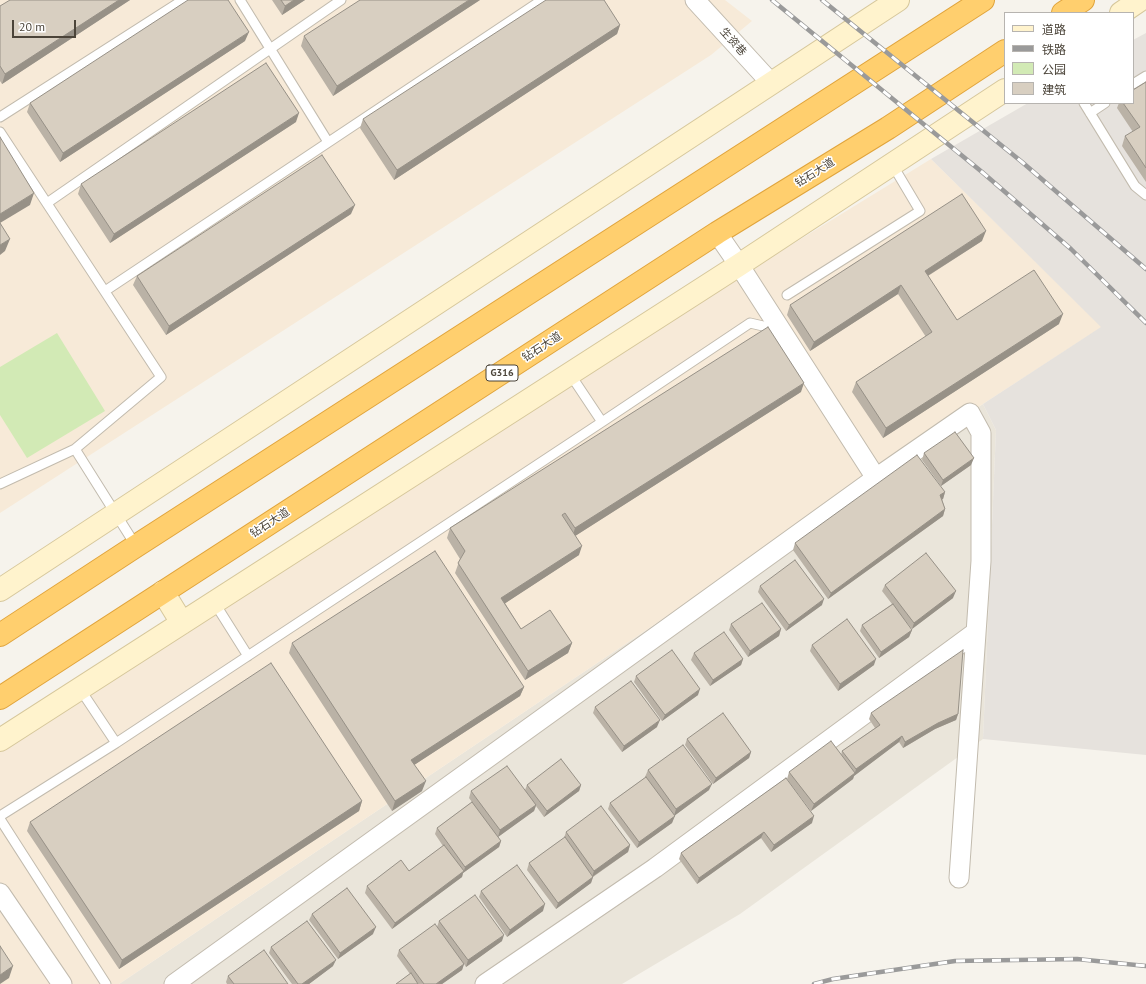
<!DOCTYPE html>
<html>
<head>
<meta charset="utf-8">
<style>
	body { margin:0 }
	#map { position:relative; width:1146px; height:984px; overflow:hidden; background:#f6f3ec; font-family:"PT Sans","Noto Sans SC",sans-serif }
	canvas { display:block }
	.legend { position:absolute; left:1004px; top:12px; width:130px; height:92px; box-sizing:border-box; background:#fff; border:1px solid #b7b4b0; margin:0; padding:5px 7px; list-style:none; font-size:12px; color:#4b4439 }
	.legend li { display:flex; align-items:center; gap:8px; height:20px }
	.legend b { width:20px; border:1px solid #b7b4b0 }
	.scale { position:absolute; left:12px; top:20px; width:64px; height:18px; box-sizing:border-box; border:2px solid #4b4439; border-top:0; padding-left:5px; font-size:12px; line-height:14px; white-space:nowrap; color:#4b4439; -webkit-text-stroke:3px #fff; paint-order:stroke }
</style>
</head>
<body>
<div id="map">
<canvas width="1146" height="984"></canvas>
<ul class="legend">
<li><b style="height:5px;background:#fff3cd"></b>道路</li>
<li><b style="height:5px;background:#9a9a9a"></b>铁路</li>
<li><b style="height:11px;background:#d2eab5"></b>公园</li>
<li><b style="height:11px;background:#d8cfc1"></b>建筑</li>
</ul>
<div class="scale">20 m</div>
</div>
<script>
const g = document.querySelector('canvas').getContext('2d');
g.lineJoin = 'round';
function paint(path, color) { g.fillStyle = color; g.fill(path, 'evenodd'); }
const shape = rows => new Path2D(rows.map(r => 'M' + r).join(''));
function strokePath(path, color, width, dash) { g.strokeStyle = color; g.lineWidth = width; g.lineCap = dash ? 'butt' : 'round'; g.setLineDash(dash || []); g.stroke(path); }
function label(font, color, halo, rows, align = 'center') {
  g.font = font + ' "PT Sans","Noto Sans SC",sans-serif'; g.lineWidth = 3; g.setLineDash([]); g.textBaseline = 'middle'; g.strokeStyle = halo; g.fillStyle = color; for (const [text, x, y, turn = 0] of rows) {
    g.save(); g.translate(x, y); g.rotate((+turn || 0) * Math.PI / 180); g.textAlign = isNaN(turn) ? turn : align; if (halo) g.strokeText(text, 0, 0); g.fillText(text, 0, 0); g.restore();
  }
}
const residential = shape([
	[983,404,996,430,983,739,740,914,622,984,119,984]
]);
const commercial = shape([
	[0,0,725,0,752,21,711,55,0,513],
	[931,159,1102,327,983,404,119,984,0,984,0,731]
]);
const industrial = shape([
	[1146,33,1146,755,983,739,996,430,983,404,1101,327,931,159,1028,103,1133,103,1133,40]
]);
const green = shape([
	[57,333,105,411,27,458,0,415,0,367]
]);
const lane = shape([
	[240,0,328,142],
	[1133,84,1146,76],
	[1084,103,1135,186,1146,195],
	[1090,113,1105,103],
	[0,117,183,0],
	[0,132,161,377,75,449,136,546],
	[47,203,341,0],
	[105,291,542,0],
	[787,295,920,211,892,164],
	[602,422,750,323,763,326],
	[0,484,75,449],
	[214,602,248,656],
	[80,689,116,743,602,422,570,374],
	[0,816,116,743],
	[0,819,106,984]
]);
const street = shape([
	[695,0,771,83],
	[876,478,970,413,981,433,981,561,959,878],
	[0,893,62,984],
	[174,984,876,478,739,265,717,233],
	[485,984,655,868,976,632]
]);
const secondary = shape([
	[1121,13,1140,0],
	[0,590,898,0],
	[163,592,182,623],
	[0,740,739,265,1005,90]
]);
const highway = shape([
	[1063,13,1083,0],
	[0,635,136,546,983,0],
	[0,698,717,233,888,128,1005,51]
]);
const rail = shape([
	[772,0,982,172,1071,249,1146,323],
	[822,0,1022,162,1146,269],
	[814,984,833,979,955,961,1077,959,1146,966]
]);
const wall = shape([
	[130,0,2,84,0,81,0,6],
	[272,0,305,0,282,15],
	[480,0,333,96,301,46,304,36],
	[620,25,617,34,394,180,360,128,363,119],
	[245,41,60,162,27,112,30,103],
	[1146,82,1146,182,1122,146,1125,136,1133,132,1117,108,1119,103,1133,103],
	[296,122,110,243,78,194,81,184],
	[351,214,166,335,133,285,137,276],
	[982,241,928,276,957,320,1059,324,883,438,852,392,856,382,926,337,898,294,810,351,787,315,790,305],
	[801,392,575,536,579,555,505,603,521,629,572,643,568,653,525,680,455,573,460,559,447,538,450,528],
	[924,453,971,465,941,486,922,460],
	[945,492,943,499,942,499,945,509,943,516,828,599,793,550,795,543],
	[885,585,953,598,912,629,901,615,912,630,909,637,879,658,860,631,862,625,892,604,882,591],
	[760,586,822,605,786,631,758,592],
	[731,624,781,629,779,636,748,657,729,630],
	[292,643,524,687,520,696,414,765,422,791,392,811,289,653],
	[812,645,874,665,838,691,810,651],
	[694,653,743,659,741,665,710,686,691,660],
	[636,676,698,695,662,721,634,682],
	[595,707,657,727,622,752,593,713],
	[871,713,958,714,956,720,935,729,903,748,899,742,854,776,853,779,811,811,787,779,789,772,841,755,842,751,875,728,869,719],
	[687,739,751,752,749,758,713,784,685,745],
	[648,770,709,790,674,816,672,823,637,848,608,809,610,803,646,777,645,777],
	[786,778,812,823,771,852,761,838,697,884,679,859,681,853],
	[527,785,581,785,579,791,544,817,536,806,534,811,498,837,501,841,499,847,463,873,462,877,392,929,365,893,367,886,409,871,443,846,435,834,437,828,472,802,469,798,471,791,525,790],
	[362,801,359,811,119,969,27,831,30,822],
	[566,832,630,845,628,852,593,877,591,883,556,909,527,870,529,863,564,838],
	[481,891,543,911,507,937,479,897],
	[312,914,373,934,338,959,309,920],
	[439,921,502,941,466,967,464,964,462,970,442,984,396,984,410,974,397,956,399,950,437,927],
	[271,947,333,966,309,984,292,984,269,953],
	[228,976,288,984,227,984,226,982]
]);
const shadedWall = shape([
	[119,0,130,0,2,84,5,74],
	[294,0,305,0,282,15,285,6],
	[469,0,480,0,333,96,337,86],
	[620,25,617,34,394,180,397,170],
	[249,32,245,41,60,162,63,153],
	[299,113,296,122,110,243,114,234],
	[34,193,30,205,0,223,0,214],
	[355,205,351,214,166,335,169,326],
	[986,231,982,241,921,280,925,271],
	[10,239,5,251,0,255,0,245],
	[901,285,898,294,810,351,814,342],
	[1063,314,1059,324,883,438,886,428],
	[804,383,801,392,572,538,575,528],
	[974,458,971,465,941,486,943,480],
	[945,492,943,499,938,502,940,495],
	[945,509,943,516,828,599,831,593],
	[582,546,579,555,498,608,501,598],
	[956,591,953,598,912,629,914,623],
	[824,599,822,605,786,631,789,625],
	[781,629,779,636,748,657,750,651],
	[912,630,909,637,879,658,881,652],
	[572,643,568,653,525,680,528,671],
	[743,659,741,665,710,686,713,680],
	[876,659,874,665,838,691,840,684],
	[524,687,520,696,408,769,411,760],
	[700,689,698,695,662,721,665,715],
	[958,714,956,720,935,729,903,748,905,742,938,723],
	[660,720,657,727,622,752,624,746],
	[902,736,899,742,854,776,856,769],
	[751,752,749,758,713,784,716,778],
	[855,773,853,779,811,811,814,804],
	[426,781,422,791,392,811,395,801],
	[712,784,709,790,674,816,676,809],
	[581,785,579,791,544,817,547,811],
	[362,801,359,811,119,969,122,960],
	[536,805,534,811,498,837,500,830],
	[675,816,672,823,637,848,639,842],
	[814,816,812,823,771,852,774,845],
	[764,832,761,838,697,884,699,878],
	[501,841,499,847,463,873,462,877,392,929,395,923,464,871,465,867],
	[630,845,628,852,592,877,594,871],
	[593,877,591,883,556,909,558,903],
	[545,904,543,911,507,937,510,930],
	[376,927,373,934,338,959,340,953],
	[504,935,502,941,466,967,468,960],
	[336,960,333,966,309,984,302,984],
	[464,964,462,970,442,984,436,984],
	[13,966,9,978,0,984,0,975]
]);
const building = shape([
	[10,0,119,0,5,74,0,66,0,6,10,0],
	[188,0,228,0,249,32,63,153,30,103,188,0],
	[281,0,294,0,285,6,281,0],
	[360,0,469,0,337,86,304,36,360,0],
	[546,0,604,0,620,25,397,170,363,119,546,0],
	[266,63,299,113,114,234,81,184,266,63],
	[1146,82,1146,168,1125,136,1140,127,1123,103,1133,103,1133,90,1146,82],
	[0,137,34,193,0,214,0,137],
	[322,155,355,205,169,326,137,276,322,155],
	[962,194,986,231,925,271,957,320,1034,270,1063,314,886,428,856,382,932,332,901,285,814,342,790,305,962,194],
	[0,223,10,239,0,245,0,223],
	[768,327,804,383,575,528,565,513,562,515,582,546,501,598,521,629,550,610,572,643,528,671,458,563,465,551,450,528,768,327],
	[955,432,974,458,943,480,924,453,955,432],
	[917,455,945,492,940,495,945,509,831,593,795,543,917,455],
	[435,551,524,687,411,760,426,781,395,801,292,643,435,551],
	[926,553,956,591,914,623,885,585,926,553],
	[795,560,824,599,789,625,760,586,795,560],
	[762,603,781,629,750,651,731,624,762,603],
	[893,604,912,630,881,652,862,625,893,604],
	[847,619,876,659,840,684,812,645,847,619],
	[724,632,743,659,713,680,694,653,724,632],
	[672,650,700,689,665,715,636,676,672,650],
	[963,650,958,714,938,723,905,742,902,736,856,769,842,751,880,725,871,713,963,650],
	[271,663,362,801,122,960,30,822,271,663],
	[631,681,660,720,624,746,595,707,631,681],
	[723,713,751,752,716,778,687,739,723,713],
	[831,741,855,773,814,804,789,772,831,741],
	[683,745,712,784,676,809,648,770,683,745],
	[561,759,581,785,547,811,527,785,561,759],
	[507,766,536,805,500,830,471,791,507,766],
	[646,777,675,816,639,842,610,803,646,777],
	[786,778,814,816,774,845,764,832,699,878,681,853,786,778],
	[472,802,501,841,465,867,437,828,472,802],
	[601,806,630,845,594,871,566,832,601,806],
	[565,837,593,877,558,903,529,863,565,837],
	[444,845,464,871,395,923,367,886,401,860,409,871,444,845],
	[517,865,545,904,510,930,481,891,517,865],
	[347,888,376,927,340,953,312,914,347,888],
	[475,895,504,935,468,960,439,921,475,895],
	[307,921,336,960,302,984,298,984,271,947,307,921],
	[435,924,464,964,436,984,424,984,399,950,435,924],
	[0,946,13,966,0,975,0,946],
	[264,950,288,984,234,984,228,976,264,950],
	[411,973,418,984,396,984,411,973]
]);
const shields = [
	[502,373,32]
];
const shieldNames = [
	["G316",502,373]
];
const streetNames = [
	["生资巷",733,42,48],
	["钻石大道",815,173,-32],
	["钻石大道",542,347,-33],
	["钻石大道",270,523,-33]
];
paint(residential, '#eae5da');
paint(commercial, '#f7ead8');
paint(industrial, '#e6e2dd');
paint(green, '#d2eab5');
strokePath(lane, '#c2bbae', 11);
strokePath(street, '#c2bbae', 21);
strokePath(secondary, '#d6c79b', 24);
strokePath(highway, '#e0a43c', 24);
strokePath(lane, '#fff', 9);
strokePath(street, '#fff', 19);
strokePath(secondary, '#fff3cd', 22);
strokePath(highway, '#ffcf6e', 22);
strokePath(rail, '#9a9a9a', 4.5);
strokePath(rail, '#fff', 3, [9]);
paint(wall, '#bab2a6');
paint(shadedWall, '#979187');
paint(building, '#d8cfc1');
strokePath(building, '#979187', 1);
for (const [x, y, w] of shields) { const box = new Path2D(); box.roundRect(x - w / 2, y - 8, w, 16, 3); g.fillStyle = '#fff'; g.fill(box); strokePath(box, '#4b4439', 1); }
label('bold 10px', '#4b4439', null, shieldNames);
label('11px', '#4b4439', '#fff', streetNames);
</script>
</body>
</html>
